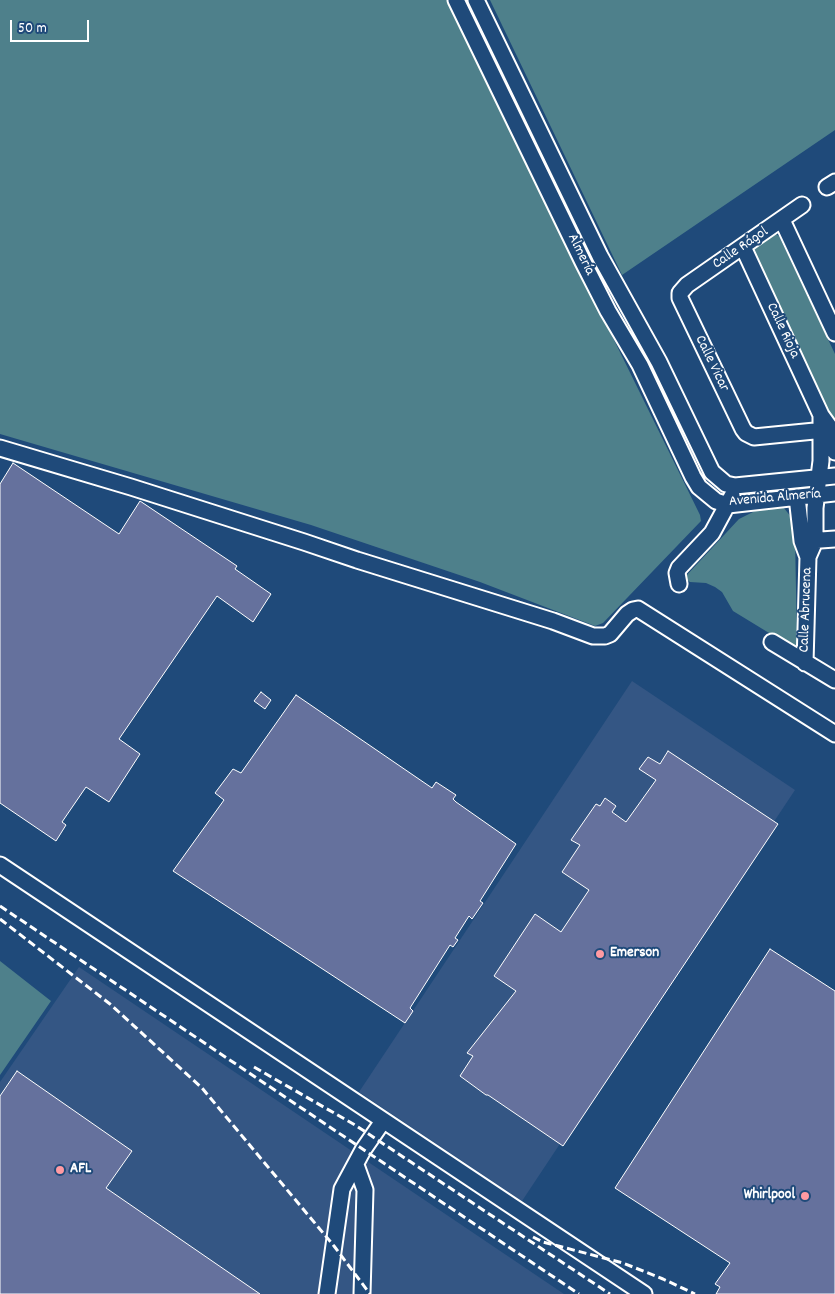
<!DOCTYPE html>
<html>
<head>
<meta charset="utf-8">
<style>
	body { margin:0 }
	#map { position:relative; width:835px; height:1294px; overflow:hidden; background:#1f4a7a; font-family:Dekko,sans-serif }
	canvas { display:block }
	.scale { position:absolute; left:10px; top:20px; width:79px; height:22px; box-sizing:border-box; border:2px solid #fff; border-top:0; padding-left:6px; font-size:15px; line-height:18px; white-space:nowrap; color:#fff; -webkit-text-stroke:4px #1f4a7a; paint-order:stroke }
</style>
</head>
<body>
<div id="map">
<canvas width="835" height="1294"></canvas>
<div class="scale">50 m</div>
</div>
<script>
const g = document.querySelector('canvas').getContext('2d');
g.lineJoin = 'round';
function paint(path, color) { g.fillStyle = color; g.fill(path, 'evenodd'); }
const shape = rows => new Path2D(rows.map(r => 'M' + r).join(''));
function strokePath(path, color, width, dash) { g.strokeStyle = color; g.lineWidth = width; g.lineCap = dash ? 'butt' : 'round'; g.setLineDash(dash || []); g.stroke(path); }
function label(font, color, halo, rows, align = 'center') {
  g.font = font + ' Dekko,sans-serif'; g.lineWidth = 4; g.setLineDash([]); g.textBaseline = 'middle'; g.strokeStyle = halo; g.fillStyle = color; for (const [text, x, y, turn = 0] of rows) {
    g.save(); g.translate(x, y); g.rotate((+turn || 0) * Math.PI / 180); g.textAlign = isNaN(turn) ? turn : align; if (halo) g.strokeText(text, 0, 0); g.fillText(text, 0, 0); g.restore();
  }
}
const built = shape([
	[632,681,795,790,522,1201,359,1092],
	[79,967,564,1294,0,1294,0,1082]
]);
const green = shape([
	[0,0,447,0,700,515,701,521,603,623,595,626,480,582,311,525,0,434],
	[490,0,835,0,835,130,622,275],
	[774,233,779,236,835,354,835,422,832,421,752,255,752,248],
	[784,508,791,517,795,537,797,642,796,645,792,647,733,611,722,592,715,587,706,583,690,582,686,579,686,576,739,519,759,509],
	[0,961,51,1001,0,1075]
]);
const building = shape([
	[13,463,119,534,140,501,237,566,235,569,271,594,253,622,217,596,119,739,140,754,109,802,86,787,62,822,66,825,56,841,0,803,0,484,13,463],
	[261,692,271,700,265,709,254,701,261,692],
	[296,695,432,788,436,782,456,795,453,799,456,802,516,844,480,901,483,903,472,919,469,916,455,938,458,940,453,947,450,945,410,1008,413,1011,405,1023,173,871,224,800,215,793,233,769,241,773,296,695],
	[668,751,778,824,563,1146,488,1095,486,1095,460,1076,473,1056,467,1053,516,991,494,976,535,914,561,932,589,890,562,872,580,845,571,840,596,804,600,806,605,798,616,806,612,812,626,822,656,780,639,769,648,757,660,764,668,751],
	[770,949,835,991,835,1294,716,1294,720,1287,715,1284,730,1263,615,1188,770,949],
	[17,1071,132,1151,106,1188,260,1294,0,1294,0,1096,17,1071]
]);
const minor = shape([
	[456,0,583,262,608,311,640,365,693,477,699,487,716,501,728,505,835,493],
	[476,0,600,256,659,362,712,472,726,484,735,486,835,476],
	[827,187,835,182],
	[802,205,687,285,680,293,680,298,743,429,746,433,754,437,835,429],
	[782,220,835,333],
	[743,247,821,415,831,429,835,452],
	[0,448,131,487,304,542,357,560,553,621,593,636,605,636,610,634,627,614,633,610,638,609,835,734],
	[797,497,802,541,808,557],
	[807,541,835,539],
	[679,584,677,573,679,568,712,533,732,496],
	[772,642,835,680],
	[805,663,808,557,815,541,815,508,821,461,821,415],
	[0,865,644,1294],
	[356,1165,365,1190,362,1294],
	[327,1294,342,1189,363,1150,383,1121]
]);
const rail = shape([
	[0,906,579,1294],
	[0,919,110,1004,202,1088,334,1246,370,1294],
	[254,1067,355,1125,610,1294],
	[533,1237,543,1242,623,1263,663,1279,695,1294]
]);
const markers = [
	[600,954,5,"#ff9aa2"],
	[60,1170,5,"#ff9aa2"],
	[805,1196,5,"#ff9aa2"]
];
const streetNames = [
	["Calle Rágol",741,249,-34],
	["Almería",580,255,64],
	["Calle Rioja",782,331,65],
	["Calle Vicar",711,364,64],
	["Avenida Almería",775,499,-5],
	["Calle Abrucena",807,610,-88]
];
const poiNames = [
	["Emerson",610,954],
	["AFL",70,1170],
	["Whirlpool",795,1196,"right"]
];
paint(built, '#345684');
paint(green, '#4e808b');
paint(building, '#65719d');
strokePath(building, '#fff', 1);
strokePath(minor, '#fff', 19);
strokePath(minor, '#1f4a7a', 15);
strokePath(rail, '#fff', 3, [8, 4]);
for (const [x, y, r, color] of markers) { const dot = new Path2D(); dot.arc(x, y, r, 0, 2 * Math.PI); g.fillStyle = color; g.fill(dot); strokePath(dot, '#1f4a7a', 2); }
label('15px', '#fff', '#1f4a7a', streetNames);
label('bold 15px', '#fff', '#1f4a7a', poiNames, 'left');
</script>
</body>
</html>
